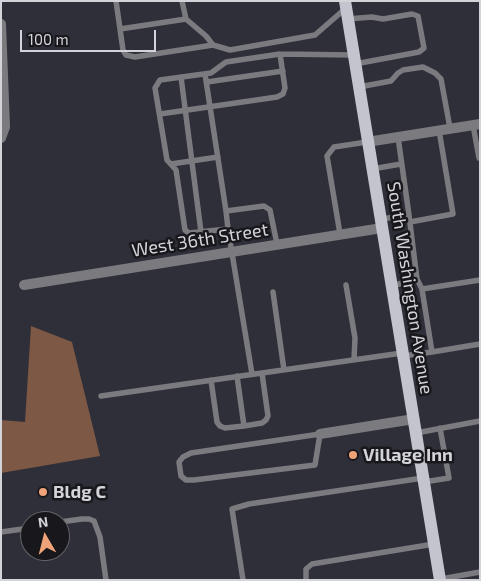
<!DOCTYPE html>
<html>
<head>
<meta charset="utf-8">
<style>
	body { margin:0 }
	#map { position:relative; width:481px; height:581px; overflow:hidden; background:#2f2f39; font-family:"Exo 2",sans-serif }
	canvas { display:block }
	.frame { position:absolute; inset:0; border:2px solid #d3d4da; pointer-events:none }
	.north { position:absolute; left:20px; top:511px; width:50px; height:50px; box-sizing:border-box; background:#18181c; border:1px solid #636368; border-radius:50%; rotate:352deg; font-size:14px; font-weight:700; line-height:20px; text-align:center; color:#d3d4da }
	.north::after { content:''; display:block; margin:auto; width:18px; height:22px; background:#f0a378; clip-path:polygon(50% 0,100% 100%,50% 72%,0 100%) }
	.scale { position:absolute; left:20px; top:30px; width:136px; height:22px; box-sizing:border-box; border:2px solid #d3d4da; border-top:0; padding-left:6px; font-size:15px; line-height:18px; white-space:nowrap; color:#d3d4da; -webkit-text-stroke:4px #18181c; paint-order:stroke }
</style>
</head>
<body>
<div id="map">
<canvas width="481" height="581"></canvas>
<div class="frame"></div>
<div class="north">N</div>
<div class="scale">100 m</div>
</div>
<script>
const g = document.querySelector('canvas').getContext('2d');
g.lineJoin = 'round';
function paint(path, color) { g.fillStyle = color; g.fill(path, 'evenodd'); }
const shape = rows => new Path2D(rows.map(r => 'M' + r).join(''));
function strokePath(path, color, width, dash) { g.strokeStyle = color; g.lineWidth = width; g.lineCap = dash ? 'butt' : 'round'; g.setLineDash(dash || []); g.stroke(path); }
function label(font, color, halo, rows, align = 'center') {
  g.font = font + ' "Exo 2",sans-serif'; g.lineWidth = 5; g.setLineDash([]); g.textBaseline = 'middle'; g.strokeStyle = halo; g.fillStyle = color; for (const [text, x, y, turn = 0] of rows) {
    g.save(); g.translate(x, y); g.rotate((+turn || 0) * Math.PI / 180); g.textAlign = isNaN(turn) ? turn : align; if (halo) g.strokeText(text, 0, 0); g.fillText(text, 0, 0); g.restore();
  }
}
const forest = shape([
	[31,326,72,342,100,456,1,473,1,420,25,422]
]);
const lane = shape([
	[116,1,123,50,126,55,135,57,213,45,206,36,186,19,182,1],
	[347,19,372,17,383,19,412,14,418,16,424,48,419,52,355,64],
	[120,29,186,19],
	[213,45,230,50,315,35,346,8],
	[205,74,226,211],
	[181,77,201,232],
	[207,82,283,71],
	[359,87,391,81,398,73,403,70,423,67,435,73,441,79,450,128],
	[160,114,277,97,283,94,285,88,280,54],
	[473,125,479,158],
	[398,137,409,215],
	[171,164,218,157],
	[372,169,401,164],
	[381,219,409,215,417,279],
	[410,222,453,214,439,130],
	[228,229,226,211,264,206,270,210,277,244],
	[340,234,327,156,334,147,367,142],
	[346,285,355,338,354,360],
	[392,286,417,279,422,289,432,352,403,356],
	[422,289,480,280],
	[273,292,284,370],
	[432,352,480,344],
	[252,374,228,229,189,233,185,230,176,170,167,160,155,88,160,80,211,73,226,62,280,54,353,55],
	[237,376,244,426],
	[211,380,217,422,220,426,225,428,244,426,262,423,266,420,268,416,262,373],
	[101,396,402,353],
	[416,433,480,421],
	[320,434,315,465,194,480,186,480,181,476,179,462,183,457,191,453,320,434],
	[424,482,449,478,440,428],
	[60,522,82,519,89,519,94,521,100,537,106,580],
	[1,532,30,528],
	[441,579,480,572],
	[243,580,232,509,249,504,423,478],
	[306,580,306,569,312,564,434,544]
]);
const street = shape([
	[1,24,5,127,1,138],
	[367,142,480,124],
	[24,285,382,228],
	[320,434,414,419]
]);
const primary = shape([
	[345,1,440,580]
]);
const markers = [
	[353,455,5,"#f0a378"],
	[43,492,5,"#f0a378"]
];
const streetNames = [
	["West 36th Street",200,240,-9],
	["South Washington Avenue",410,288,81]
];
const poiNames = [
	["Village Inn",363,455],
	["Bldg C",53,492]
];
paint(forest, '#7d5845');
strokePath(lane, '#7a7a7f', 5.5);
strokePath(street, '#7a7a7f', 10);
strokePath(primary, '#c3c4ce', 12);
for (const [x, y, r, color] of markers) { const dot = new Path2D(); dot.arc(x, y, r, 0, 2 * Math.PI); g.fillStyle = color; g.fill(dot); strokePath(dot, '#18181c', 2); }
label('18px', '#d3d4da', '#18181c', streetNames);
label('bold 18px', '#d3d4da', '#18181c', poiNames, 'left');
</script>
</body>
</html>
